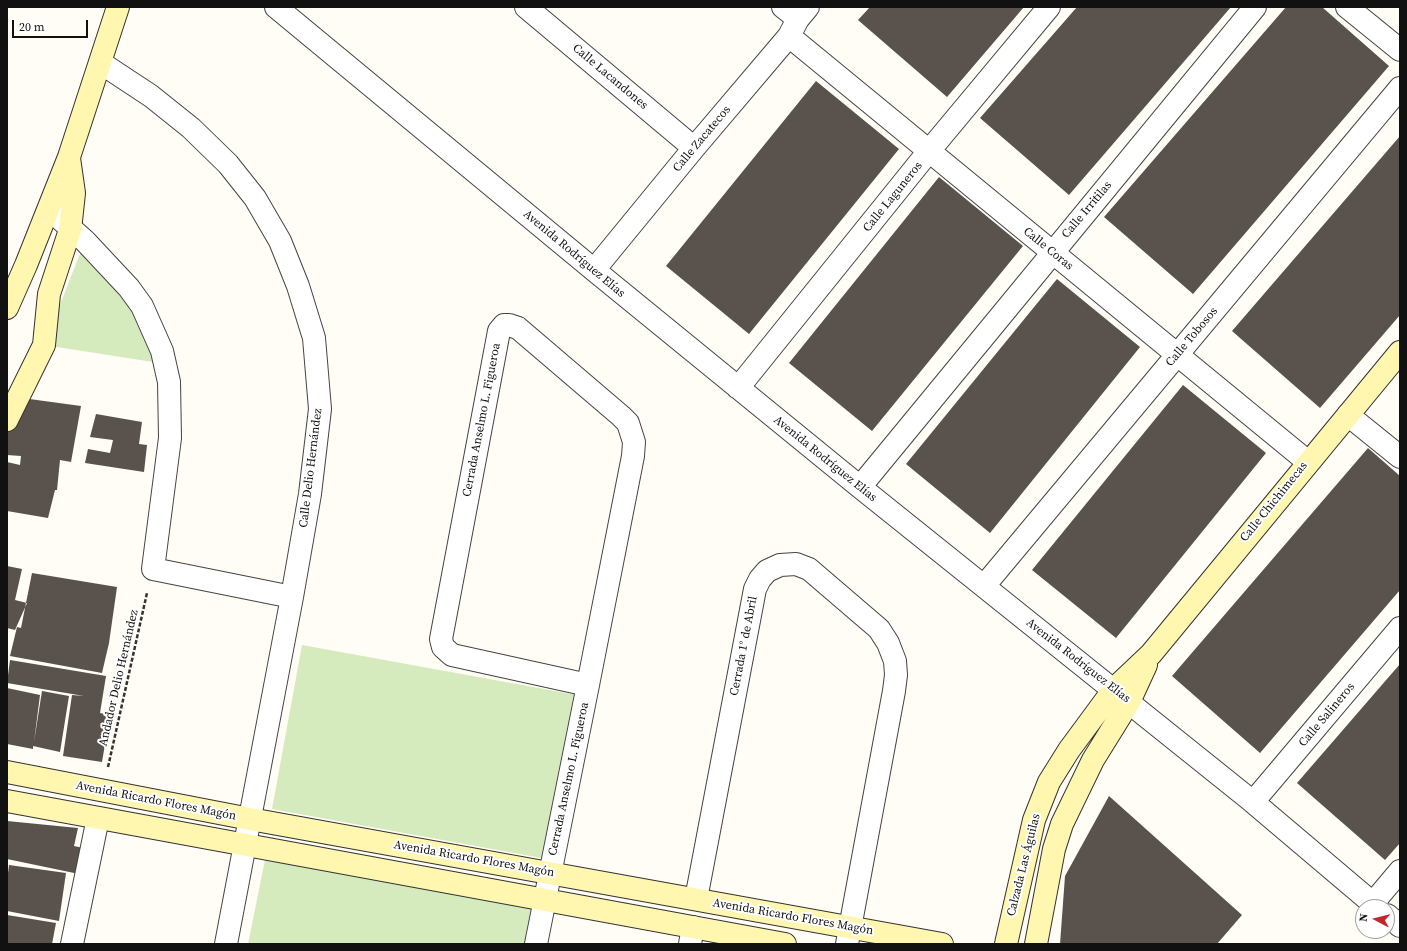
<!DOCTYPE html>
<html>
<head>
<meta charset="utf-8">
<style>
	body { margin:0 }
	#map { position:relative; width:1407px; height:951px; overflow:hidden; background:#fffdf5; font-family:"Source Serif 4",serif }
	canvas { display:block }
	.frame { position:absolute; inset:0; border:8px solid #111; pointer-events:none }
	.north { position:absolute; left:1355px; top:899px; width:40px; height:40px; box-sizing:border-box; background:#fff; border:1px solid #a0a0a0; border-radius:50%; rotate:277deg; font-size:11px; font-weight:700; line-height:16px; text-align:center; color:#111 }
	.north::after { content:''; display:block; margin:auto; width:14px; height:18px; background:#c4262e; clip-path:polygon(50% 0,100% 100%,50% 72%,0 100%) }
	.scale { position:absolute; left:12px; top:20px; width:76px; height:18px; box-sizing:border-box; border:2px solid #111; border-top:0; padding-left:5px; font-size:12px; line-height:14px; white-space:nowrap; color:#111; -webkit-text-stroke:3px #fff; paint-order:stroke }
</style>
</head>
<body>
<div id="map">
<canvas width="1407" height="951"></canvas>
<div class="frame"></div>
<div class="north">N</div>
<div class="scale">20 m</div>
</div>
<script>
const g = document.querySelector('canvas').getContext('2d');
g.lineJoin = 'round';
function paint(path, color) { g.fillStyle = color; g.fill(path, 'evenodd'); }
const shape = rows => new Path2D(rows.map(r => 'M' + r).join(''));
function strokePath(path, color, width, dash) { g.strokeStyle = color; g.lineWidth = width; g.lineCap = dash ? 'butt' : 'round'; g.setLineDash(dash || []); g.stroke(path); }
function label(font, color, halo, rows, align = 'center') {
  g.font = font + ' "Source Serif 4",serif'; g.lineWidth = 4; g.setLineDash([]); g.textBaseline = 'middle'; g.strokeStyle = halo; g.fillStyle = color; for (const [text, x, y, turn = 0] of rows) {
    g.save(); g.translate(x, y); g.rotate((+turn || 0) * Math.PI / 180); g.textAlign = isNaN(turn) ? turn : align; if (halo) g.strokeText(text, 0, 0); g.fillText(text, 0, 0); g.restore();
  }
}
const green = shape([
	[85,241,150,330,153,362,44,345],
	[302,645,577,695,547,859,272,809],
	[266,855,532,908,525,944,248,944]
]);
const building = shape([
	[870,7,1024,7,947,97,858,20],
	[1077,7,1231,7,1069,195,980,118],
	[1286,7,1322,7,1389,66,1193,294,1104,217],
	[816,81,899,149,749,334,666,266],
	[1400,136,1400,315,1320,408,1232,331],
	[939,177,1023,246,872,431,789,363],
	[1057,279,1140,347,990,533,906,464],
	[1183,385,1266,453,1116,638,1032,570],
	[22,398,81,406,71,462,60,460,57,490,55,490,48,518,7,511,7,462,20,465,21,456,7,455,7,426],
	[96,414,142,422,139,444,147,445,144,472,85,463,88,449,110,453,113,440,90,437],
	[1368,448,1400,476,1400,590,1260,753,1172,676],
	[7,566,22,569,15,600,27,603,15,630,7,628],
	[32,573,117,587,109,643,102,673,10,656,17,627,21,628],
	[10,660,106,676,100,713,110,715,102,762,63,756,72,695,84,696,7,683],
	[1400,664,1400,843,1385,860,1297,783],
	[7,688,40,695,34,742,42,691,69,696,60,752,33,746,33,749,7,744],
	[1109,796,1242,915,1217,944,1060,944,1065,876],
	[7,821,78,828,74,846,83,848,79,874,7,859],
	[9,865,66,873,59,921,7,911,7,881],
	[7,915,56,923,52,944,7,944]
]);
const path = shape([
	[108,767,147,593]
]);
const street = shape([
	[276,7,594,270,860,487,1253,802,1377,907],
	[526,7,694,148],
	[783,7,798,19],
	[1347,7,1400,50],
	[789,36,1308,462],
	[101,63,151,96,191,128,228,164,255,198,280,241,298,286,314,338,320,409,310,494,292,597,226,944],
	[49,209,85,241,129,288,142,306,162,351,169,382,170,438,153,569,292,597],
	[594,270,694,148,789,36,798,19,808,7],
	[738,388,929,151,1049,7],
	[1348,415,1400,457],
	[860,487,1255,7],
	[984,586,1400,88],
	[1253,802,1400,628],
	[696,899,755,589,760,579,767,571,780,565,796,564,809,569,879,629,888,643,895,661,896,675,894,691,847,944],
	[1373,903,1400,871],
	[1387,915,1400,926],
	[72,944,98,818],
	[536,944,588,685,633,456,634,442,628,423,621,416,518,328,509,325,504,325,499,331,441,639,443,647,452,655,588,685],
	[690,944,693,927]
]);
const secondary = shape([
	[7,308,26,265,69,157,118,7],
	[7,420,44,345,49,294,70,230,74,193,69,158],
	[7,772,250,819,942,944],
	[7,801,785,944],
	[1006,944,1034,820,1049,782,1069,750,1114,689,1151,654,1400,352],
	[1036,944,1054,849,1062,824,1093,760,1129,702,1146,665]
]);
const streetNames = [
	["Calle Lacandones",610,77,40],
	["Calle Zacatecos",702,139,-50],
	["Calle Laguneros",893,197,-51],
	["Calle Irritilas",1087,210,-50],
	["Calle Coras",1048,249,39],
	["Avenida Rodríguez Elías",574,254,40],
	["Calle Tobosos",1192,337,-50],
	["Cerrada Anselmo L. Figueroa",482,420,-79],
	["Avenida Rodríguez Elías",825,459,39],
	["Calle Delio Hernández",311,468,-83],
	["Calle Chichimecas",1274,502,-51],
	["Cerrada 1° de Abril",744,646,-79],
	["Avenida Rodríguez Elías",1078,661,38],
	["Andador Delio Hernández",119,678,-77],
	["Calle Salineros",1327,715,-50],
	["Cerrada Anselmo L. Figueroa",569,779,-78],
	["Avenida Ricardo Flores Magón",156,801,11],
	["Avenida Ricardo Flores Magón",474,859,10],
	["Calzada Las Águilas",1024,865,-76],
	["Avenida Ricardo Flores Magón",793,917,10]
];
paint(green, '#d5ebbd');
paint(building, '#5a524d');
strokePath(street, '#444', 24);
strokePath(secondary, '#333', 24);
strokePath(path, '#333', 2.5, [4, 2]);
strokePath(street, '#fff', 22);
strokePath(secondary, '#fff6b0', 22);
label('12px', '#111', '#fff', streetNames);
</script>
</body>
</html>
